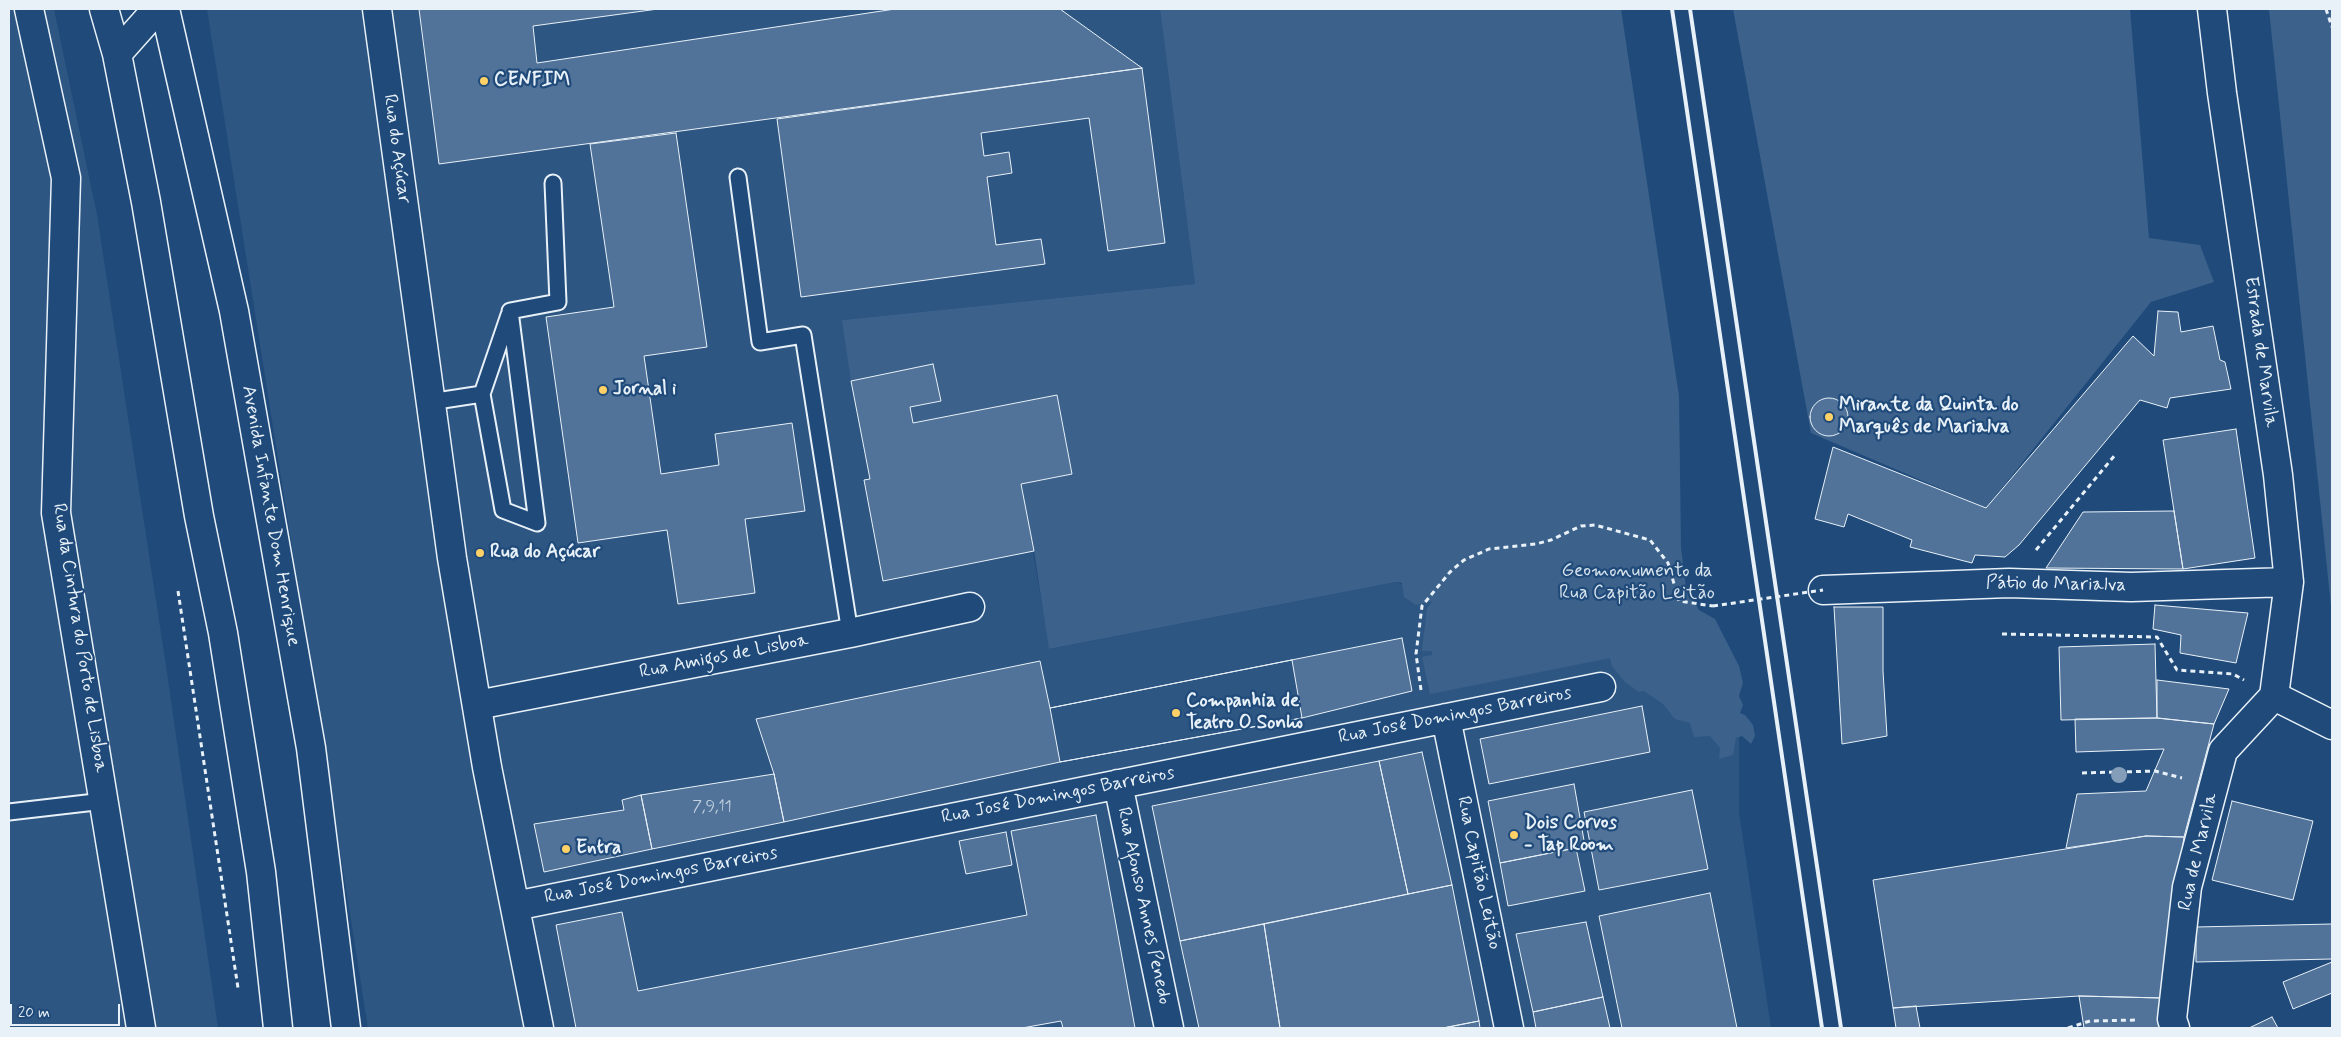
<!DOCTYPE html>
<html>
<head>
<meta charset="utf-8">
<style>
	body { margin:0 }
	#map { position:relative; width:2341px; height:1037px; overflow:hidden; background:#1f4a7a; font-family:Mynerve,sans-serif }
	canvas { display:block }
	.frame { position:absolute; inset:0; border:10px solid #e8f1f8; pointer-events:none }
	.scale { position:absolute; left:10px; top:1004px; width:110px; height:22px; box-sizing:border-box; border:2px solid #e8f1f8; border-top:0; padding-left:6px; font-size:15px; line-height:18px; white-space:nowrap; color:#e8f1f8; -webkit-text-stroke:4px #1f4a7a; paint-order:stroke }
</style>
</head>
<body>
<div id="map">
<canvas width="2341" height="1037"></canvas>
<div class="frame"></div>
<div class="scale">20 m</div>
</div>
<script>
const g = document.querySelector('canvas').getContext('2d');
g.lineJoin = 'round';
function paint(path, color) { g.fillStyle = color; g.fill(path, 'evenodd'); }
const shape = rows => new Path2D(rows.map(r => 'M' + r).join(''));
function strokePath(path, color, width, dash) { g.strokeStyle = color; g.lineWidth = width; g.lineCap = dash ? 'butt' : 'round'; g.setLineDash(dash || []); g.stroke(path); }
function label(font, color, halo, rows, align = 'center') {
  g.font = font + ' Mynerve,sans-serif'; g.lineWidth = 4.5; g.setLineDash([]); g.textBaseline = 'middle'; g.strokeStyle = halo; g.fillStyle = color; for (const [text, x, y, turn = 0] of rows) {
    g.save(); g.translate(x, y); g.rotate((+turn || 0) * Math.PI / 180); g.textAlign = isNaN(turn) ? turn : align; if (halo) g.strokeText(text, 0, 0); g.fillText(text, 0, 0); g.restore();
  }
}
const built = shape([
	[9,9,54,9,97,215,166,666,218,1028,9,1028],
	[207,9,1160,9,1195,284,842,320,933,364,941,401,914,423,1057,395,1072,474,1021,484,1050,649,1396,582,1439,599,1739,696,1739,812,1771,1028,368,1028]
]);
const green = shape([
	[1160,9,1621,9,1679,396,1681,548,1686,588,1699,610,1715,619,1739,666,1743,683,1739,696,1743,705,1740,713,1745,715,1753,725,1755,736,1751,744,1742,736,1736,738,1733,755,1719,759,1720,748,1710,736,1694,737,1690,723,1675,719,1663,704,1644,691,1639,692,1625,682,1612,666,1610,658,1430,694,1422,657,1432,655,1432,651,1422,651,1427,608,1433,601,1416,605,1404,597,1402,583,1396,582,1049,649,1034,551,1021,484,1072,474,1057,395,913,423,910,407,941,401,933,365,851,381,842,320,1195,284],
	[1733,9,2130,9,2149,238,2200,245,2214,282,2151,302,1986,508,1811,433],
	[2269,9,2332,9,2332,616]
]);
const building = shape([
	[419,9,658,9,533,26,537,63,895,9,1060,9,1142,68,439,164,419,9],
	[1142,68,1165,243,1108,251,1089,118,981,133,984,156,1009,152,1012,173,987,177,996,245,1041,239,1045,264,801,297,777,119,1142,68],
	[676,133,707,347,644,356,661,474,719,465,715,434,792,423,805,511,745,519,755,593,678,604,667,530,578,543,546,317,614,307,590,144,676,133],
	[2158,311,2178,312,2181,332,2213,326,2220,360,2225,362,2231,389,2170,398,2167,408,2140,400,2019,545,2005,557,1975,555,1972,563,1910,547,1912,540,1848,514,1844,527,1815,519,1833,447,1986,508,2133,336,2154,356,2158,311],
	[933,364,941,401,910,407,913,423,1057,395,1072,474,1021,484,1034,551,883,581,864,480,870,479,851,381,933,364],
	'1810 417a19 19 0 1 1 38 0a19 19 0 1 1-38 0Z',
	[2236,429,2255,558,2183,569,2163,440,2236,429],
	[2174,511,2183,569,2046,568,2083,512,2174,511],
	[2155,605,2248,613,2236,663,2180,653,2181,635,2153,629,2155,605],
	[1834,607,1883,607,1883,671,1887,736,1842,744,1834,607],
	[1402,638,1412,691,1302,718,1060,762,784,822,774,774,756,719,1040,661,1050,708,1402,638],
	[2155,644,2157,718,2061,720,2059,647,2155,644],
	[1292,660,1302,718,1060,762,1050,708,1292,660],
	[2157,680,2229,689,2214,724,2157,718,2157,680],
	[1642,706,1650,752,1489,784,1480,739,1642,706],
	[2157,718,2214,724,2184,837,2146,836,2066,848,2077,794,2146,791,2164,749,2076,752,2075,719,2157,718],
	[1422,752,1452,885,1408,894,1379,761,1422,752],
	[1379,761,1408,894,1180,941,1152,806,1379,761],
	[774,774,784,822,652,849,641,795,774,774],
	[1574,784,1585,846,1500,863,1488,801,1574,784],
	[1692,790,1708,869,1599,890,1584,812,1692,790],
	[641,795,652,849,544,872,534,824,624,810,622,800,641,795],
	[2232,801,2313,821,2293,900,2212,880,2232,801],
	[1096,815,1135,1028,1063,1028,1061,1021,1022,1028,576,1028,556,925,622,912,638,991,1027,915,1011,831,1096,815],
	[1006,832,1012,865,966,874,959,841,1006,832],
	[2146,836,2184,837,2162,998,2079,996,1893,1008,1873,880,2146,836],
	[1576,848,1585,891,1508,906,1500,863,1576,848],
	[1452,885,1479,1021,1443,1028,1280,1028,1264,924,1452,885],
	[1710,893,1737,1028,1622,1028,1599,916,1710,893],
	[1586,922,1603,997,1533,1012,1516,934,1586,922],
	[1264,924,1280,1028,1199,1028,1180,941,1264,924],
	[2332,924,2332,959,2196,962,2196,927,2332,924],
	[2332,962,2332,993,2293,1009,2283,982,2332,962],
	[2079,996,2162,998,2160,1028,2084,1028,2079,996],
	[1603,997,1610,1028,1536,1028,1533,1012,1603,997],
	[1916,1006,1920,1028,1896,1028,1893,1008,1916,1006],
	[2272,1017,2278,1028,2249,1028,2272,1017],
	[1479,1021,1480,1028,1443,1028,1479,1021]
]);
const path = shape([
	[2326,9,2332,27],
	[2036,550,2115,455],
	[178,591,238,988],
	[2002,634,2157,637,2177,670,2233,674,2244,680],
	[1421,690,1416,654,1422,606,1450,572,1464,560,1489,549,1536,544,1551,540,1581,526,1595,525,1650,540,1668,563,1679,601,1713,606],
	[2082,773,2155,771,2182,778],
	[2068,1028,2090,1021,2138,1020]
]);
const lane = shape([
	[738,177,760,342,803,335,850,633],
	[482,394,509,315],
	[430,402,482,394,503,510,537,523,510,311,558,302,553,183],
	[9,812,104,801]
]);
const street = shape([
	[29,9,66,178,56,513,141,1028],
	[377,9,452,558,487,767,539,1028],
	[2212,9,2222,93,2278,475,2289,582,2274,696],
	[1823,590,2009,583,2131,587,2289,582],
	[2274,696,2332,725],
	[477,705,850,633,970,607],
	[1446,718,1509,1028],
	[1118,784,1169,1028],
	[515,906,1601,687],
	[2175,1028,2172,1019,2187,887,2223,751,2274,696]
]);
const primary = shape([
	[104,9,117,54,146,202,199,516,223,633,261,872,278,1028],
	[165,9,234,311,311,748,346,1028],
	[117,54,157,9]
]);
const rail = shape([
	[1672,9,1822,1028],
	[1690,9,1841,1028]
]);
const pathBridge = shape([
	[1713,606,1823,590]
]);
const trees = [
	[2119,775]
];
const markers = [
	[484,81,5,"#ffd166"],
	[603,390,5,"#ffd166"],
	[1829,417,5,"#ffd166"],
	[480,553,5,"#ffd166"],
	[1176,713,5,"#ffd166"],
	[1514,835,5,"#ffd166"],
	[566,849,5,"#ffd166"]
];
const numberNames = [
	["7,9,11",712,808]
];
const poiNames = [
	["CENFIM",494,81],
	["Jornal i",613,390],
	["Mirante da Quinta do",1839,406],
	["Marquês de Marialva",1839,428],
	["Rua do Açúcar",490,553],
	["Companhia de",1186,702],
	["Teatro O Sonho",1186,724],
	["Dois Corvos",1524,824],
	["- Tap Room",1524,846],
	["Entra",576,849]
];
const streetNames = [
	["Rua do Açúcar",396,149,82],
	["Estrada de Marvila",2260,352,82],
	["Avenida Infante Dom Henrique",270,516,80],
	["Pátio do Marialva",2056,585,1],
	["Rua da Cintura do Porto de Lisboa",79,638,81],
	["Rua Amigos de Lisboa",724,657,-11],
	["Rua José Domingos Barreiros",1455,716,-11],
	["Rua José Domingos Barreiros",1058,796,-11],
	["Rua de Marvila",2199,852,-77],
	["Rua Capitão Leitão",1478,873,78],
	["Rua José Domingos Barreiros",661,876,-11],
	["Rua Afonso Annes Penedo",1143,906,78]
];
const parkNames = [
	["Geomonumento da",1637,572],
	["Rua Capitão Leitão",1637,594]
];
paint(built, '#2e5683');
paint(green, '#3c628c');
paint(building, '#517399');
strokePath(building, '#e8f1f8', 1);
strokePath(lane, '#e8f1f8', 19);
strokePath(street, '#e8f1f8', 31);
strokePath(primary, '#e8f1f8', 31);
strokePath(path, '#e8f1f8', 3, [5, 4]);
strokePath(lane, '#1f4a7a', 15);
strokePath(street, '#1f4a7a', 28);
strokePath(primary, '#1f4a7a', 28);
strokePath(rail, '#e8f1f8', 4);
strokePath(pathBridge, '#e8f1f8', 3, [5, 4]);
g.fillStyle = '#849eb9';
for (const [x, y] of trees) { g.beginPath(); g.arc(x, y, 8, 0, 2 * Math.PI); g.fill(); }
for (const [x, y, r, color] of markers) { const dot = new Path2D(); dot.arc(x, y, r, 0, 2 * Math.PI); g.fillStyle = color; g.fill(dot); strokePath(dot, '#1f4a7a', 2); }
label('16px', '#c2d2e0', null, numberNames);
label('bold 19px', '#e8f1f8', '#1f4a7a', poiNames, 'left');
label('19px', '#e8f1f8', '#1f4a7a', streetNames);
label('19px', '#d7e3ed', '#1f4a7a', parkNames);
</script>
</body>
</html>
